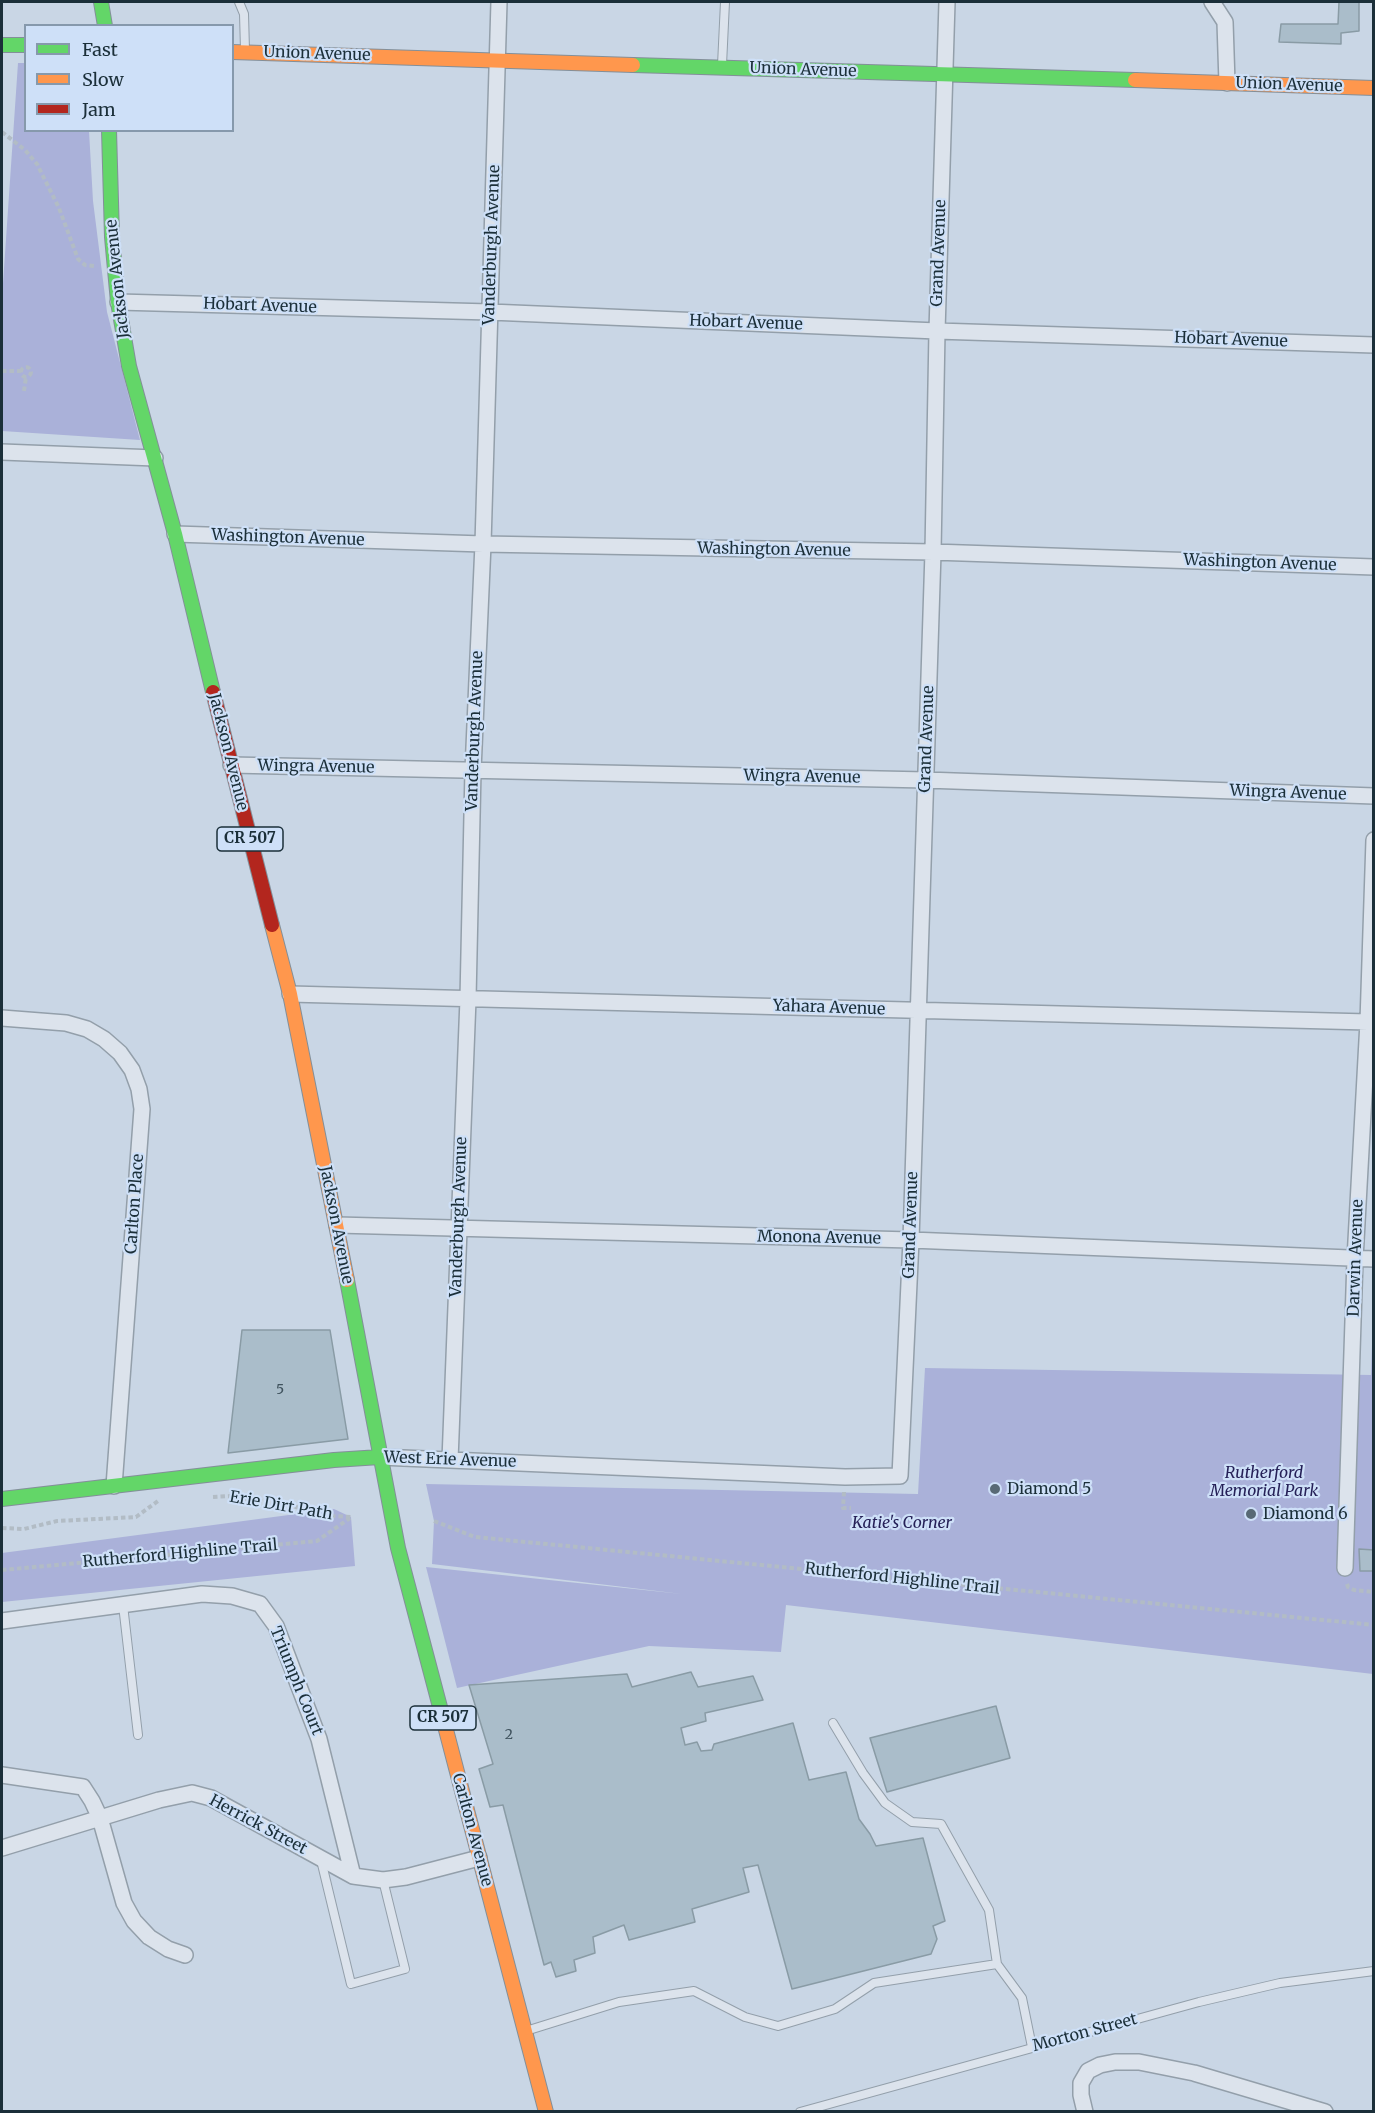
<!DOCTYPE html>
<html>
<head>
<meta charset="utf-8">
<style>
	body { margin:0 }
	#map { position:relative; width:1375px; height:2113px; overflow:hidden; background:#c9d6e5; font-family:Merriweather,serif }
	canvas { display:block }
	.frame { position:absolute; inset:0; border:3px solid #1b2f39; pointer-events:none }
	.legend { position:absolute; left:24px; top:24px; width:210px; height:108px; box-sizing:border-box; background:#cee0f8; border:2px solid #8699ac; margin:0; padding:8px 10px; list-style:none; font-size:18px; color:#1b2f39 }
	.legend li { display:flex; align-items:center; gap:12px; height:30px }
	.legend b { width:30px; border:2px solid #8699ac }
</style>
</head>
<body>
<div id="map">
<canvas width="1375" height="2113"></canvas>
<div class="frame"></div>
<ul class="legend">
<li><b style="height:8px;background:#63d668"></b>Fast</li>
<li><b style="height:8px;background:#ff974d"></b>Slow</li>
<li><b style="height:8px;background:#b3261e"></b>Jam</li>
</ul>
</div>
<script>
const g = document.querySelector('canvas').getContext('2d');
g.lineJoin = 'round';
function paint(path, color) { g.fillStyle = color; g.fill(path, 'evenodd'); }
const shape = rows => new Path2D(rows.map(r => 'M' + r).join(''));
function strokePath(path, color, width, dash) { g.strokeStyle = color; g.lineWidth = width; g.lineCap = dash ? 'butt' : 'round'; g.setLineDash(dash || []); g.stroke(path); }
function label(font, color, halo, rows, align = 'center') {
  g.font = font + ' Merriweather,serif'; g.lineWidth = 4.5; g.setLineDash([]); g.textBaseline = 'middle'; g.strokeStyle = halo; g.fillStyle = color; for (const [text, x, y, turn = 0] of rows) {
    g.save(); g.translate(x, y); g.rotate((+turn || 0) * Math.PI / 180); g.textAlign = isNaN(turn) ? turn : align; if (halo) g.strokeText(text, 0, 0); g.fillText(text, 0, 0); g.restore();
  }
}
const green = shape([
	[18,63,25,63,26,130,89,131,93,201,107,312,140,440,2,431,2,298],
	[1373,1314,1373,1674,786,1605,781,1652,649,1646,457,1688,426,1567,682,1594,432,1564,434,1521,426,1484,918,1494,925,1368,1371,1375],
	[334,1509,351,1517,355,1566,2,1602,2,1553]
]);
const building = shape([
	[1339,2,1359,2,1359,31,1341,33,1341,44,1279,42,1281,24,1338,24,1339,2],
	[242,1330,330,1330,348,1439,228,1453,242,1330],
	[1359,1549,1374,1550,1374,1571,1360,1571,1359,1549],
	[691,1672,698,1687,753,1676,763,1700,705,1713,706,1721,681,1728,685,1745,697,1742,701,1751,712,1750,714,1744,793,1723,809,1780,846,1772,859,1819,870,1834,876,1846,923,1838,945,1921,933,1926,937,1939,931,1954,792,1989,758,1865,743,1868,749,1892,692,1909,695,1922,629,1940,624,1925,593,1937,595,1953,574,1960,576,1971,556,1977,551,1962,544,1965,503,1805,490,1807,479,1769,493,1764,469,1685,627,1674,632,1687,691,1672],
	[996,1706,1010,1758,887,1792,870,1738,996,1706]
]);
const path = shape([
	[2,132,25,150,37,164,59,208,78,259,85,265,94,266],
	'21 372a5 5 0 1 1 10 0a5 5 0 1 1-10 0Z',
	[2,371,21,371],
	[24,391,26,377],
	[844,1492,843,1508,851,1508],
	[213,1497,231,1496,296,1507,332,1516,351,1517],
	[434,1521,475,1537,1374,1625],
	[2,1528,24,1529,57,1521,136,1517,158,1501],
	[2,1570,317,1541,350,1518],
	[1347,1584,1348,1587,1354,1590,1374,1592]
]);
const lane = shape([
	[239,2,244,14,245,50],
	[722,65,725,2],
	[123,1605,138,1735],
	[833,1723,863,1773,885,1803,912,1822,941,1824,989,1910,997,1964],
	[321,1860,351,1984,405,1969,383,1880],
	[529,2030,619,2002,694,1991,745,2017,778,2026,835,2009,874,1983,997,1964,1022,1998,1032,2047],
	[800,2112,1199,2002,1280,1983,1374,1971]
]);
const street = shape([
	[1212,2,1225,22,1227,83],
	[118,302,490,312,937,331,1374,345],
	[2,452,155,458],
	[175,534,483,544,933,552,1374,567],
	[231,765,926,780,1374,796],
	[290,994,1368,1022],
	[2,1018,66,1023,87,1029,104,1039,120,1053,132,1070,139,1089,142,1109,114,1486],
	[337,1225,911,1240,1374,1259],
	[380,1457,845,1477,900,1476,911,1240,933,552,937,331,947,2],
	[450,1460,468,999,473,770,483,544,499,2],
	[1345,1568,1355,1259,1368,1022,1374,840],
	[2,1621,202,1594,232,1596,260,1604,276,1626,319,1739,353,1876],
	[2,1775,83,1787,92,1801,100,1818,124,1903,134,1921,149,1937,168,1949,185,1955],
	[2,1848,159,1800,192,1793,211,1798,353,1876,383,1880,406,1877,479,1858],
	[1085,2112,1081,2095,1081,2083,1088,2071,1100,2065,1115,2062,1139,2062,1194,2073,1325,2112]
]);
const fast = shape([
	[101,2,105,26],
	[2,45,26,45],
	[633,65,1135,80],
	[109,130,112,237,118,302,129,366,175,534,213,692],
	[347,1280,398,1548,445,1726],
	[2,1499,334,1460,380,1457]
]);
const slow = shape([
	[232,52,633,65],
	[1135,80,1374,88],
	[272,925,290,994,347,1280],
	[445,1726,546,2112]
]);
const jam = shape([
	[213,692,272,925]
]);
const markers = [
	[995,1489,6,"#586975"],
	[1251,1514,6,"#586975"]
];
const numberNames = [
	["5",280,1390],
	["2",509,1735]
];
const shields = [
	[250,839,66],
	[443,1718,66]
];
const shieldNames = [
	["CR 507",250,839],
	["CR 507",443,1718]
];
const streetNames = [
	["Union Avenue",317,54,2],
	["Union Avenue",803,70,2],
	["Union Avenue",1289,85,2],
	["Vanderburgh Avenue",492,245,-88],
	["Grand Avenue",939,253,-88],
	["Jackson Avenue",118,279,-96],
	["Hobart Avenue",260,306,2],
	["Hobart Avenue",746,323,2],
	["Hobart Avenue",1231,340,2],
	["Washington Avenue",288,538,2],
	["Washington Avenue",774,550,1],
	["Washington Avenue",1260,563,2],
	["Vanderburgh Avenue",475,731,-88],
	["Grand Avenue",927,739,-88],
	["Jackson Avenue",228,752,76],
	["Wingra Avenue",316,767,1],
	["Wingra Avenue",802,777,1],
	["Wingra Avenue",1288,793,2],
	["Yahara Avenue",829,1008,2],
	["Carlton Place",135,1204,-86],
	["Vanderburgh Avenue",459,1217,-88],
	["Jackson Avenue",336,1225,79],
	["Grand Avenue",911,1225,-88],
	["Monona Avenue",819,1238,1],
	["Darwin Avenue",1356,1258,-88],
	["West Erie Avenue",450,1460,2],
	["Erie Dirt Path",281,1506,10],
	["Rutherford Highline Trail",180,1554,-5],
	["Rutherford Highline Trail",902,1579,6],
	["Triumph Court",296,1681,68],
	["Herrick Street",258,1825,28],
	["Carlton Avenue",472,1830,75],
	["Morton Street",1085,2033,-15]
];
const parkNames = [
	["Rutherford",1264,1473],
	["Memorial Park",1264,1491],
	["Katie's Corner",902,1523]
];
const poiNames = [
	["Diamond 5",1007,1489],
	["Diamond 6",1263,1514]
];
paint(green, '#aab1d9');
paint(building, '#aabdca');
strokePath(building, '#899ba5', 1.5);
strokePath(lane, '#939faa', 10);
strokePath(street, '#939faa', 18);
strokePath(fast, '#838f99', 16);
strokePath(slow, '#838f99', 16);
strokePath(jam, '#838f99', 16);
strokePath(path, '#b2bcc5', 4, [4.5, 3]);
strokePath(lane, '#dce3ec', 8);
strokePath(street, '#dce3ec', 15);
strokePath(fast, '#63d668', 14);
strokePath(slow, '#ff974d', 14);
strokePath(jam, '#b3261e', 14);
for (const [x, y, r, color] of markers) { const dot = new Path2D(); dot.arc(x, y, r, 0, 2 * Math.PI); g.fillStyle = color; g.fill(dot); strokePath(dot, '#cee0f8', 2); }
label('14px', '#3f525d', null, numberNames);
for (const [x, y, w] of shields) { const box = new Path2D(); box.roundRect(x - w / 2, y - 12, w, 24, 4.5); g.fillStyle = '#cee0f8'; g.fill(box); strokePath(box, '#1b2f39', 1.5); }
label('bold 15px', '#1b2f39', null, shieldNames);
label('16px', '#1b2f39', '#cee0f8', streetNames);
label('italic 16px', '#252057', '#cee0f8', parkNames);
label('16px', '#1b2f39', '#cee0f8', poiNames, 'left');
</script>
</body>
</html>
